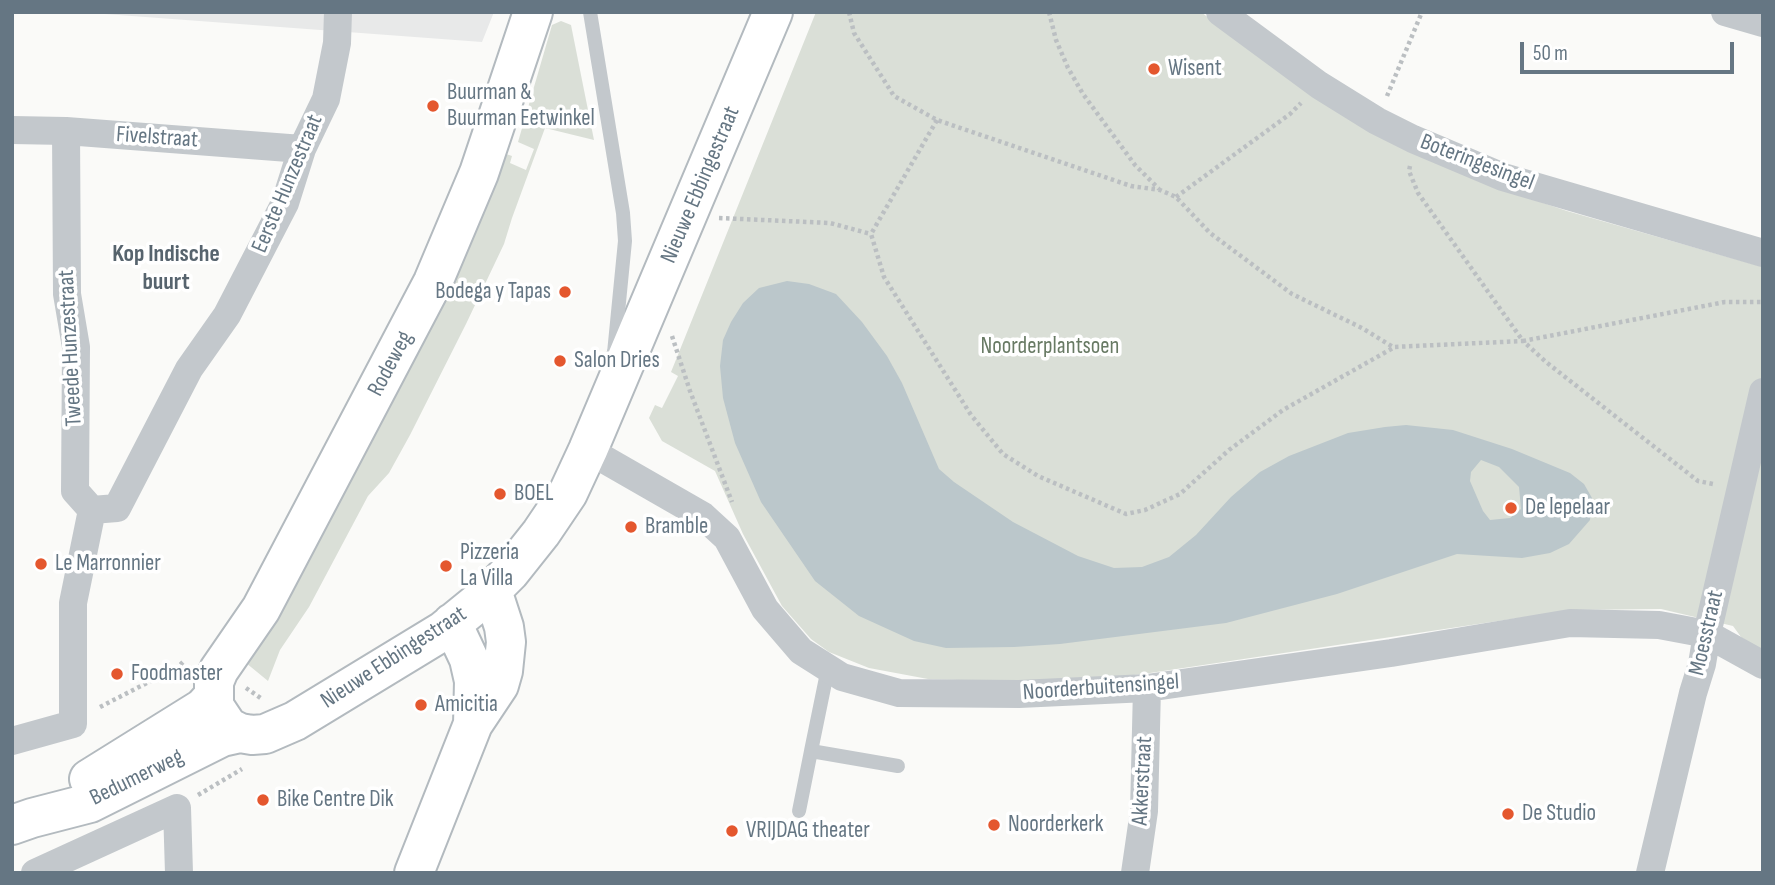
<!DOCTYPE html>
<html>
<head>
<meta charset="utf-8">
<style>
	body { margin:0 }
	#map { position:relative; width:1775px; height:885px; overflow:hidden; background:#fafaf8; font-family:"Sofia Sans Condensed",sans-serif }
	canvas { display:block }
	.frame { position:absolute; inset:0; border:14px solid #657683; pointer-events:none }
	.scale { position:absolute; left:1520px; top:42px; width:214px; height:32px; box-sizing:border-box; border:4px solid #657683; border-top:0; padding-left:9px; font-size:21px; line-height:24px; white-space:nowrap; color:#657683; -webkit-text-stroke:5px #fff; paint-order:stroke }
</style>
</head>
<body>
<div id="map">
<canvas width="1775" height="885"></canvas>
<div class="frame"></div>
<div class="scale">50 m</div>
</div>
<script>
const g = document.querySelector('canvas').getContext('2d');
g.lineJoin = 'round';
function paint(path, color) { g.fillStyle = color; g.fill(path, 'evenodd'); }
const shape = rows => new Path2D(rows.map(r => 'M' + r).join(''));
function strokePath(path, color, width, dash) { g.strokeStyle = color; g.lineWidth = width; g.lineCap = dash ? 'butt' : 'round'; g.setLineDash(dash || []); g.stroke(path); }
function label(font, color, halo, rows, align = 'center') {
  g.font = font + ' "Sofia Sans Condensed",sans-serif'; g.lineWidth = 7; g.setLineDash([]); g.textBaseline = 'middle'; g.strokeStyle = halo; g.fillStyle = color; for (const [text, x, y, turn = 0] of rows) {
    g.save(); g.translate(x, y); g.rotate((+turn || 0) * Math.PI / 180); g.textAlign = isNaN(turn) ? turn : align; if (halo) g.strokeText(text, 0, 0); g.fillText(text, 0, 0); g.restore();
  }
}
const built = shape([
	[78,12,494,12,482,42]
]);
const green = shape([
	[816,12,1201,12,1276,70,1478,181,1567,211,1763,267,1763,652,1741,637,1733,626,1661,609,1572,610,1143,674,1053,683,928,679,869,668,829,652,811,639,782,606,743,534,715,471,662,441,649,418,655,405,662,408,678,376,671,372],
	[561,21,571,25,594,140,545,128,512,218,504,244,466,324,410,435,389,473,368,496,309,607,280,650,268,681,240,658,497,151,512,156,510,163,526,170,534,149,518,142,552,25]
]);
const water = shape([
	[787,281,809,284,836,294,862,322,887,356,902,383,939,469,954,482,1013,522,1078,556,1114,568,1142,567,1169,557,1196,535,1231,497,1260,472,1289,456,1348,433,1385,427,1406,425,1453,430,1512,449,1570,473,1584,484,1592,498,1590,520,1569,544,1550,553,1522,558,1457,554,1337,594,1226,623,1060,644,1014,647,946,648,914,641,859,616,815,581,761,502,735,443,723,398,720,366,723,340,731,322,743,303,759,288],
	[1481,460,1499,467,1519,487,1521,509,1510,518,1490,520,1483,511,1470,481,1471,472]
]);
const path = shape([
	[849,12,854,33,894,96,937,120,1131,186,1160,190,1176,197,1210,233,1292,294,1362,328,1393,347,1523,341,1546,362,1698,481,1713,484],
	[1049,12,1056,40,1068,68,1083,94,1135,165,1159,189],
	[1387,96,1422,12],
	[937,120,871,234,884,277,971,415,1003,454,1038,476,1126,514,1145,510,1180,494,1229,450,1283,410,1393,348],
	[1410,166,1409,171,1418,193,1523,341,1725,302,1763,302],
	[1176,197,1290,114,1301,103],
	[719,218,830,223,871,234],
	[672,336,690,391,732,502],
	[246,688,262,699],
	[100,707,178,667,184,661],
	[198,795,242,769]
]);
const lane = shape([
	[590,12,623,213,625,241,614,353],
	[828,668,811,751,898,766],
	[799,811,811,751]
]);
const street = shape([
	[1220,12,1319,85,1377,121,1413,139,1503,177,1763,253],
	[1725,12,1763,23],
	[12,130,66,131,302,149],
	[66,131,67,294,76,347,75,491,92,510],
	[588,450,703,516,727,538,765,609,801,651,842,677,899,693,1019,694,1147,688,1391,653,1570,623,1659,625,1707,634,1763,665],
	[92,510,117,508,189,369,227,315,285,203,302,149,326,99,337,43,338,12],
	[12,741,73,724,73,603,92,510],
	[35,873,177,808,179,873],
	[1135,873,1144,811,1147,688],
	[1650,873,1693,693,1702,664,1707,634,1763,392]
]);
const secondary = shape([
	[533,12,479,173,433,282,261,609,219,670,214,682,214,706,228,727,240,733,252,735,265,734,295,721,443,631,486,596,510,572,541,533,568,493,588,450,773,12],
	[452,623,469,659,474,681,473,724],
	[89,779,203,708,213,697],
	[12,825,32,818,90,803,222,737,240,733],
	[414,873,473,724,499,685,503,671,506,642,504,627,492,590]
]);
const markers = [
	[1154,69,7,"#e4572e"],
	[433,106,7,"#e4572e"],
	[565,292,7,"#e4572e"],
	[560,361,7,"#e4572e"],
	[500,494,7,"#e4572e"],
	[1511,508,7,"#e4572e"],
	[631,527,7,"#e4572e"],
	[41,564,7,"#e4572e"],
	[446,566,7,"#e4572e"],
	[117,674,7,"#e4572e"],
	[421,705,7,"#e4572e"],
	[263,800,7,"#e4572e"],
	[1508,814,7,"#e4572e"],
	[994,825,7,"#e4572e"],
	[732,831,7,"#e4572e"]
];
const poiNames = [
	["Wisent",1168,69],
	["Buurman &",447,93],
	["Buurman Eetwinkel",447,119],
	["Bodega y Tapas",551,292,"right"],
	["Salon Dries",574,361],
	["BOEL",514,494],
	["De lepelaar",1525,508],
	["Bramble",645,527],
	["Pizzeria",460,553],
	["La Villa",460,579],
	["Le Marronnier",55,564],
	["Foodmaster",131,674],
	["Amicitia",435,705],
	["Bike Centre Dik",277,800],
	["De Studio",1522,814],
	["Noorderkerk",1008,825],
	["VRIJDAG theater",746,831]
];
const streetNames = [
	["Fivelstraat",157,138,4],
	["Boteringesingel",1477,163,21],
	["Eerste Hunzestraat",288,184,-67],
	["Nieuwe Ebbingestraat",701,185,-67],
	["Tweede Hunzestraat",71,348,-93],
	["Rodeweg",391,364,-62],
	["Moesstraat",1707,633,-77],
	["Nieuwe Ebbingestraat",394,658,-33],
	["Noorderbuitensingel",1101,688,-4],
	["Bedumerweg",137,778,-26],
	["Akkerstraat",1143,781,-87]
];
const parkNames = [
	["Noorderplantsoen",1050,347]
];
const neighbourhoodNames = [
	["Kop Indische",166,255],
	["buurt",166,283]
];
paint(built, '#e8e9e9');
paint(green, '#dadfd7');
paint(water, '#bbc7cb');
strokePath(secondary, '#b3babf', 42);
strokePath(path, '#bbbfc2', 4.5, [3.5, 3.5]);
strokePath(lane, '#c3c8cc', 14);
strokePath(street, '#c3c8cc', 28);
strokePath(secondary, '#fff', 38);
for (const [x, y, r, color] of markers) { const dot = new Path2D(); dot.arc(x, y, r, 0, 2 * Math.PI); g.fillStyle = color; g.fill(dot); strokePath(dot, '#fff', 2.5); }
label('23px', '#657683', '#fff', poiNames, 'left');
label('23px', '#657683', '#fff', streetNames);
label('23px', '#687a64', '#fff', parkNames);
label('bold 24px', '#57646e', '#fff', neighbourhoodNames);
</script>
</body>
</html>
